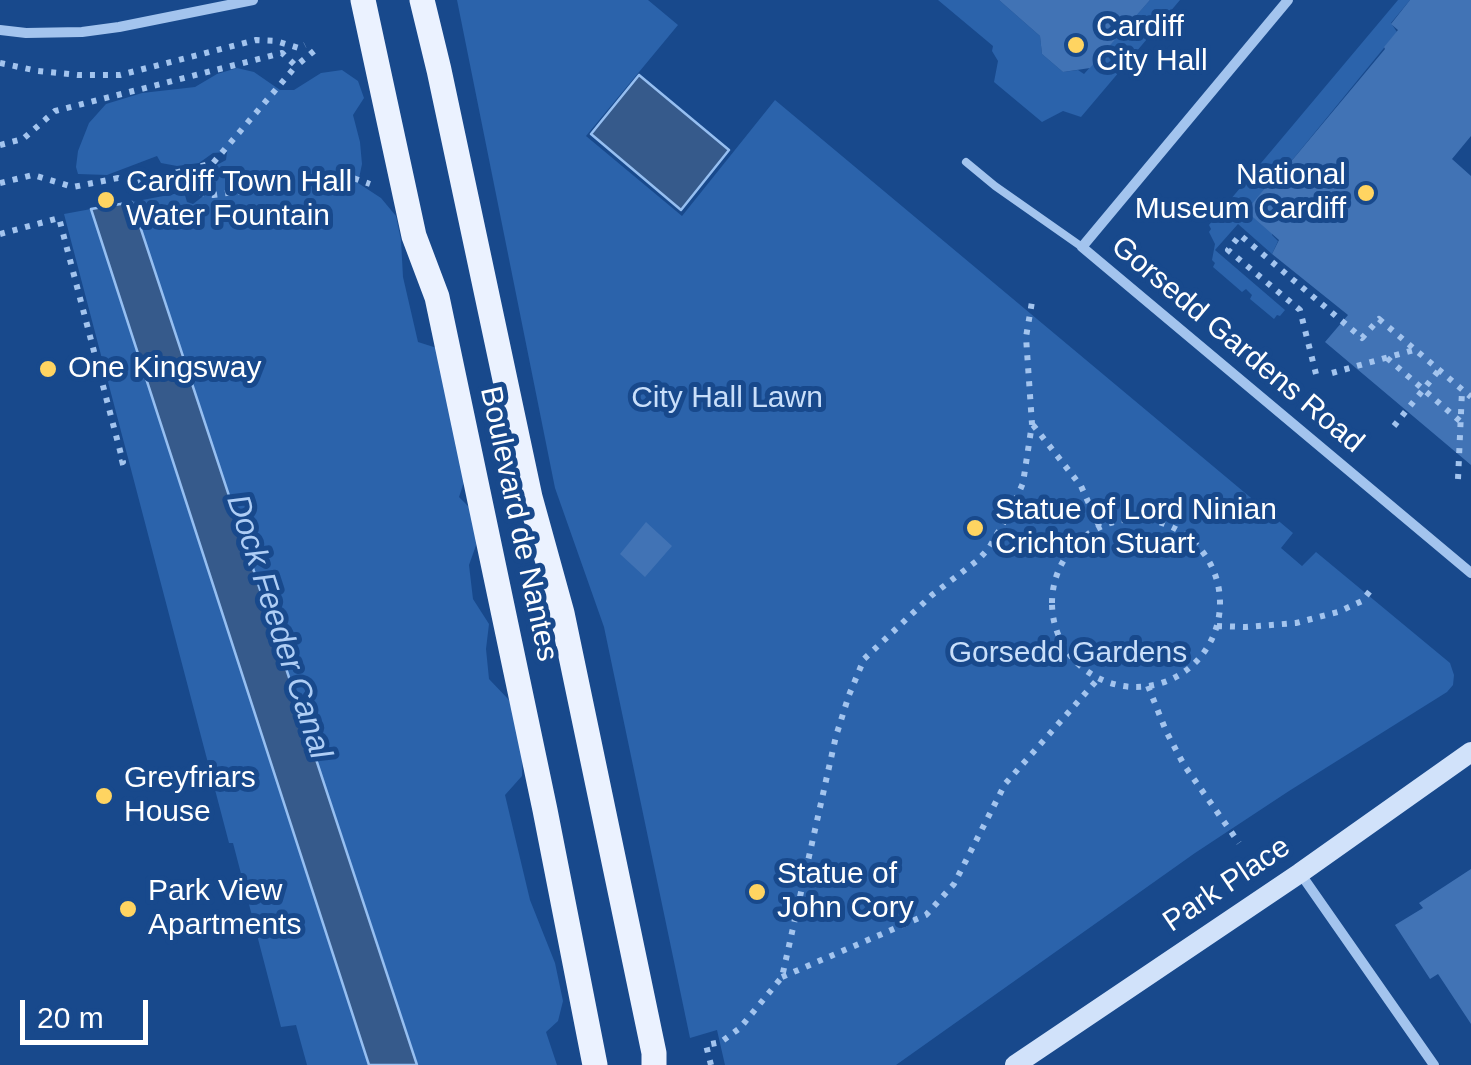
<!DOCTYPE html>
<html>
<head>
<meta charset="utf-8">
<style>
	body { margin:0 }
	#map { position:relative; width:1471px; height:1065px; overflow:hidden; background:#18498c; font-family:Arial,sans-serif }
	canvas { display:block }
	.scale { position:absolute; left:20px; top:1000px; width:128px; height:45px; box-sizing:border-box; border:5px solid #fff; border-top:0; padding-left:12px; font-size:30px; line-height:35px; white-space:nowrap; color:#fff; -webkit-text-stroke:8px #18498c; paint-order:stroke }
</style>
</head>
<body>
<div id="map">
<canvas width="1471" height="1065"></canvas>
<div class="scale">20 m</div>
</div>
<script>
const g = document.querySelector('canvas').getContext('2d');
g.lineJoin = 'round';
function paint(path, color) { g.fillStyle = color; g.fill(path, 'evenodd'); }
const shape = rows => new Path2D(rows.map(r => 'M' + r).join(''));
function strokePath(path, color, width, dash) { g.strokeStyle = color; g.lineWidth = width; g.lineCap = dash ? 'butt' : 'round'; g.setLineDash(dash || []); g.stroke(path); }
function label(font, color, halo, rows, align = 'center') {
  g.font = font + ' Arial,sans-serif'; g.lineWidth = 10; g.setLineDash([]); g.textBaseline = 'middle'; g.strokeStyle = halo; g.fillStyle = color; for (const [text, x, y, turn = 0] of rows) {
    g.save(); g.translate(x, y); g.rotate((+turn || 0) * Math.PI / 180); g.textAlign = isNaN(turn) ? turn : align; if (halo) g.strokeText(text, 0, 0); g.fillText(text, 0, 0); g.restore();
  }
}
const green = shape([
	[457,0,648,0,678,25,586,136,682,216,775,100,1293,533,1281,548,1302,566,1316,552,1450,663,1454,675,1453,685,1447,692,1289,791,1195,853,896,1065,725,1065,717,1030,690,1038,604,627,555,488],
	[938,0,999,0,1040,36,1042,54,1063,72,1078,70,1084,74,1150,0,1180,0,1081,117,1063,111,1042,122,994,82,998,61,992,51,993,46],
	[1398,0,1410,0,1391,23,1397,32,1289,164,1287,163,1272,235,1278,241,1272,254,1238,224,1215,250,1285,310,1280,316,1277,315,1274,319,1250,299,1252,295,1246,289,1242,292,1213,267,1215,263,1212,260,1215,244,1209,232,1211,229,1209,225],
	[237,68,254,72,280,90,294,90,321,73,342,70,358,81,364,98,353,115,360,142,362,164,358,183,381,198,396,216,401,240,403,277,418,342,440,349,467,473,459,497,471,509,480,534,469,565,473,599,489,624,486,649,489,679,509,700,523,745,522,776,505,795,530,900,555,963,563,1001,558,1021,546,1032,557,1065,417,1065,132,202,184,192,187,202,193,204,202,197,205,185,213,167,226,160,227,152,213,153,199,163,177,166,161,163,157,156,107,175,78,174,76,167,78,151,89,123,106,104,142,93,195,87,217,74],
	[91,209,369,1065,307,1065,296,1025,281,1027,233,843,229,843,64,214]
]);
const water = shape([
	[639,75,729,150,681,210,591,134,639,75],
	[132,202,417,1065,369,1065,91,209,132,202]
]);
const building = shape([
	[999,0,1150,0,1090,68,1063,72,1042,54,1040,36],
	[1410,0,1471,0,1471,136,1452,159,1471,176,1471,465,1325,342,1348,315,1272,254,1279,240,1246,211,1287,162,1289,164,1385,49,1384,47,1398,30,1391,24],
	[646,522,672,546,645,577,620,554],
	[1471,869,1471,1024,1438,974,1430,979,1395,925,1423,908,1419,903]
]);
const path = shape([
	[0,63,38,71,78,75,120,75,256,40,276,41,299,48,305,45],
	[0,145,23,139,55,111,282,53,296,66,314,51],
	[193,168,198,192,213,195,336,178,353,178,370,184],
	[0,183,33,175,73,187,118,178,133,184,213,163,296,66],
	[0,234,59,218,123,462,115,464],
	[1387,358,1461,422],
	[1332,373,1414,350],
	[1316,374,1300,310,1228,250,1240,235,1362,338,1379,319,1471,397],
	[1033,425,1081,486,1100,528],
	[1394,426,1439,370],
	[1458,479,1462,391],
	'1052 603a84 84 0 1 1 168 0a84 84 0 1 1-168 0Z',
	[1217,626,1246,627,1296,623,1338,612,1362,601,1374,586],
	[1148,686,1166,731,1184,765,1239,843],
	[782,977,926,915,954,884,1005,784,1098,679],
	[711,1065,706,1045,721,1042,740,1028,782,977,836,736,849,695,864,659,932,595,978,560,989,548,1013,506,1023,483,1032,424,1026,337,1033,296]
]);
const lane = shape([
	[966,162,995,186,1082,247]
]);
const street = shape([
	[1288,0,1082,247,1471,573],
	[0,30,26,33,82,32,119,27,253,0],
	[1300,873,1434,1065]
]);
const secondary = shape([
	[1015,1065,1300,873,1471,752]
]);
const primary = shape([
	[363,0,414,236,437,297,545,810,595,1065],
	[422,0,439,70,530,497,562,613,654,1053,654,1065]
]);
const markers = [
	[1076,45,10,"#ffd461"],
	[1366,193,10,"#ffd461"],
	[106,200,10,"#ffd461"],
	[48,369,10,"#ffd461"],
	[975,528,10,"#ffd461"],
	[104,796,10,"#ffd461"],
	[757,892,10,"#ffd461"],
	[128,909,10,"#ffd461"]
];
const poiNames = [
	["Cardiff",1096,28],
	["City Hall",1096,62],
	["National",1346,176,"right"],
	["Museum Cardiff",1346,210,"right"],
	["Cardiff Town Hall",126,183],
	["Water Fountain",126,217],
	["One Kingsway",68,369],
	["Statue of Lord Ninian",995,511],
	["Crichton Stuart",995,545],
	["Greyfriars",124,779],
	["House",124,813],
	["Statue of",777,875],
	["John Cory",777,909],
	["Park View",148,892],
	["Apartments",148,926]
];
const streetNames = [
	["Gorsedd Gardens Road",1237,345,40],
	["Boulevard de Nantes",518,524,78],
	["Park Place",1227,885,-34]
];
const parkNames = [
	["City Hall Lawn",727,399],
	["Gorsedd Gardens",1068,654]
];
const waterNames = [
	["Dock Feeder Canal",278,627,72]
];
paint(green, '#2b63ab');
paint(water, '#365a8b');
strokePath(water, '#96bff1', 2.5);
paint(building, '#4173b5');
strokePath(path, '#a3c4ee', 6, [5, 8]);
strokePath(lane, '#a3c4ee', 8);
strokePath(street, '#a3c4ee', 10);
strokePath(secondary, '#d1e2fa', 20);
strokePath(primary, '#ebf2ff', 25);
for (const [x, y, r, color] of markers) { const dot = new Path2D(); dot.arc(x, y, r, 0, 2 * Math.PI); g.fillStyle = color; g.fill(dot); strokePath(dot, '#18498c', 4); }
label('30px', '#fff', '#18498c', poiNames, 'left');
label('30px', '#fff', '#18498c', streetNames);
label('30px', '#c9dffa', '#18498c', parkNames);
label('italic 32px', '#afcef5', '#18498c', waterNames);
</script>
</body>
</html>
